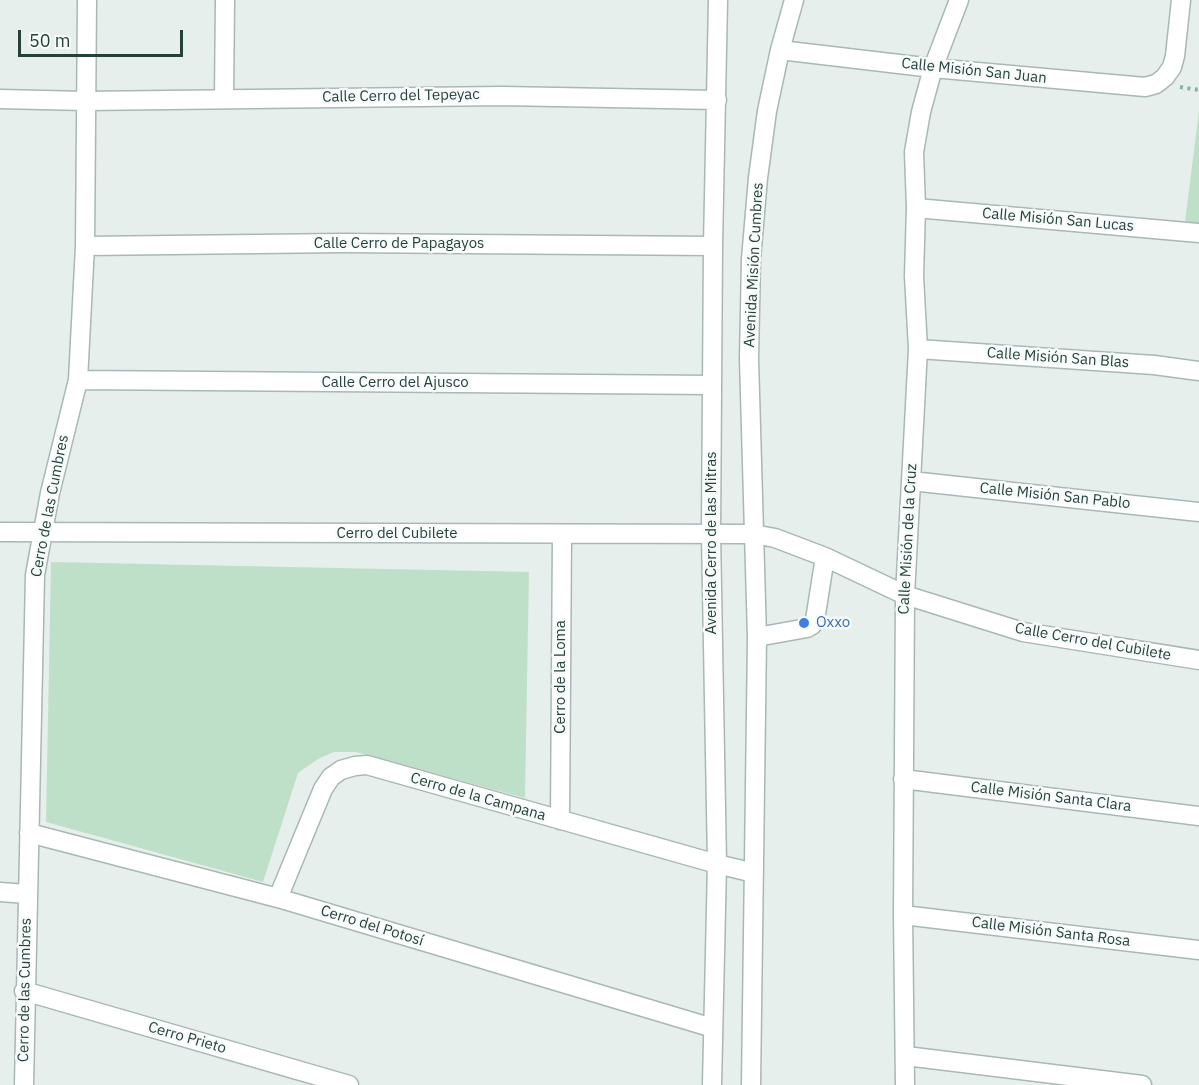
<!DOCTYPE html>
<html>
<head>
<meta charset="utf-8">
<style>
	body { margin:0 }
	#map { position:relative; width:1199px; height:1085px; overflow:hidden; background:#e6efeb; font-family:"IBM Plex Sans",sans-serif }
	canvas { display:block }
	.scale { position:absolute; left:18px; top:30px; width:165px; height:27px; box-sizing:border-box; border:3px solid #24423a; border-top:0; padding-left:8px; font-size:18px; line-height:21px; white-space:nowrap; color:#24423a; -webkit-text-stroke:4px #f7fbf9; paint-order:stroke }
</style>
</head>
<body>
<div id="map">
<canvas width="1199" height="1085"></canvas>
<div class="scale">50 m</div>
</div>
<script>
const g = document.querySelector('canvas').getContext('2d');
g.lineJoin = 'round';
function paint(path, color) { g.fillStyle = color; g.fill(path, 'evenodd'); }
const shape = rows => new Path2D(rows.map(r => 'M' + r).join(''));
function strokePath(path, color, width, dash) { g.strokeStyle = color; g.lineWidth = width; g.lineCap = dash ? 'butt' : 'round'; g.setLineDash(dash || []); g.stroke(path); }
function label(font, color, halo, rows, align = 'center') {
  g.font = font + ' "IBM Plex Sans",sans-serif'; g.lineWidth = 5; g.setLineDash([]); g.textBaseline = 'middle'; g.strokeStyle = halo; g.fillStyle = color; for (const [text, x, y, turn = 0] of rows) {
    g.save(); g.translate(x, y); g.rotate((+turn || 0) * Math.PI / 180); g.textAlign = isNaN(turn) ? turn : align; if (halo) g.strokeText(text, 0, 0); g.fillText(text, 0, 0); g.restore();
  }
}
const green = shape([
	[1199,111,1199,225,1185,222],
	[51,562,529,572,525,798,356,752,334,752,318,759,298,773,263,882,46,822]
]);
const path = shape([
	[1180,87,1199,90]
]);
const minor = shape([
	[780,50,933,68,1145,87,1156,84,1165,77,1172,67,1175,56,1181,0],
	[224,98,225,0],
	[0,99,85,101,502,96,717,100],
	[916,208,1199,233],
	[85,246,343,243,713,246],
	[918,349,1154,365,1199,371],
	[78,380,712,385],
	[911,481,1199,512],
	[0,532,753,534,775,538,825,557,905,595,1023,632,1199,660],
	[757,637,807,628,812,625,815,620,825,557],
	[903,779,1199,816],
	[560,820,562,534],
	[29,833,278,898,713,1028],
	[0,892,27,894],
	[278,898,323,789,331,777,341,770,355,766,367,765,717,864,754,873],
	[903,915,1199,950],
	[24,991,349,1085],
	[906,1056,1142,1085],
	[24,1085,35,575,50,493,78,380,85,246,87,0],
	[712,1085,717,864,711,534,713,246,718,0],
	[751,1085,757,637,749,359,751,259,758,178,767,111,780,50,794,0],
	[905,1085,903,915,905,595,918,349,914,276,916,208,914,152,921,112,933,68,959,0]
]);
const markers = [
	[804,623,6,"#3f7fe0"]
];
const streetNames = [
	["Calle Misión San Juan",974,71,6],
	["Calle Cerro del Tepeyac",401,96,-1],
	["Calle Misión San Lucas",1058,220,5],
	["Calle Cerro de Papagayos",399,244],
	["Avenida Misión Cumbres",754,265,-87],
	["Calle Misión San Blas",1058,358,4],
	["Calle Cerro del Ajusco",395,383],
	["Calle Misión San Pablo",1055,496,6],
	["Cerro de las Cumbres",50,506,-79],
	["Cerro del Cubilete",397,534],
	["Calle Misión de la Cruz",908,539,-87],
	["Avenida Cerro de las Mitras",712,543,-90],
	["Calle Cerro del Cubilete",1093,642,10],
	["Cerro de la Loma",561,677,-90],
	["Cerro de la Campana",478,797,16],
	["Calle Misión Santa Clara",1051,797,7],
	["Cerro del Potosí",372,926,17],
	["Calle Misión Santa Rosa",1051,932,7],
	["Cerro de las Cumbres",25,990,-89],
	["Cerro Prieto",187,1038,16]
];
const shopNames = [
	["Oxxo",816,623]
];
paint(green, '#bfe0c8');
strokePath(minor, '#a8b8b2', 21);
strokePath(path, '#86b3a5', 4, [3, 4.5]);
strokePath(minor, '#fff', 18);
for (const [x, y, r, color] of markers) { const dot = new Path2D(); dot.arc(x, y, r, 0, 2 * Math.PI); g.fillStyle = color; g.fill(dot); strokePath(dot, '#f7fbf9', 2); }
label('15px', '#24423a', '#f7fbf9', streetNames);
label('15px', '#366cbe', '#f7fbf9', shopNames, 'left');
</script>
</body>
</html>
